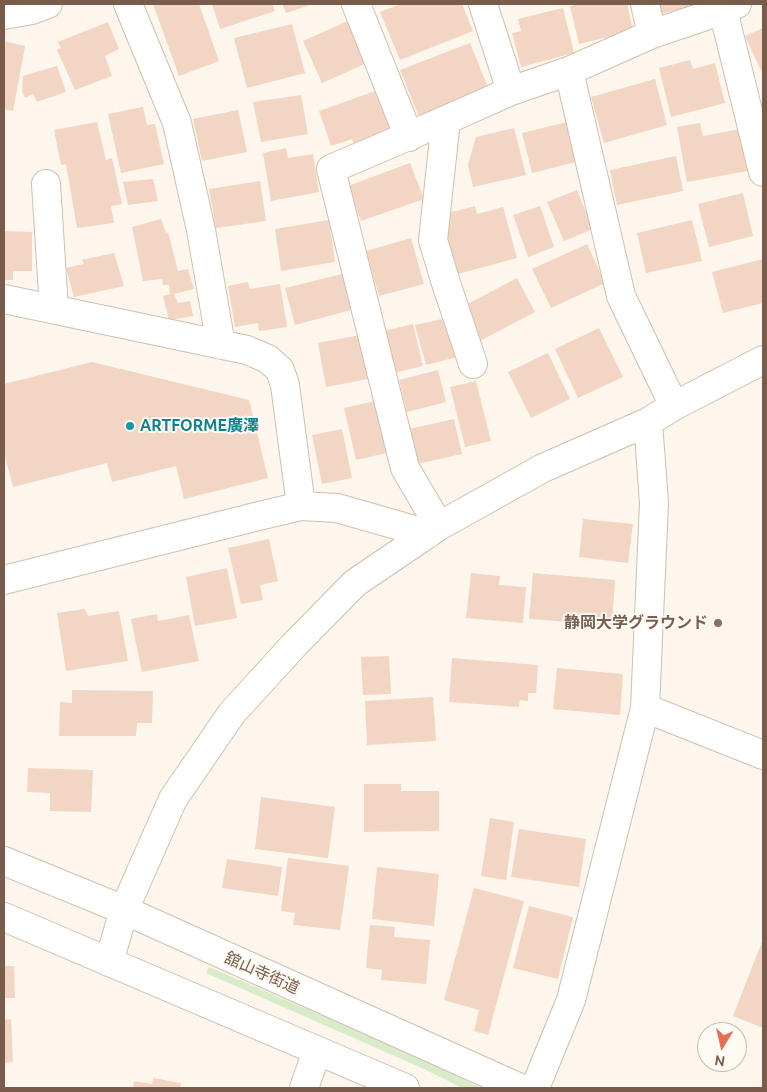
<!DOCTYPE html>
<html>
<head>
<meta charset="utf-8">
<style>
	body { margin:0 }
	#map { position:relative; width:767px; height:1092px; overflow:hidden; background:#fdf6ec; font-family:Ubuntu,sans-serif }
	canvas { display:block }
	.frame { position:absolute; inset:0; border:5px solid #7a5c4d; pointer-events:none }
	.north { position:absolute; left:697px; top:1022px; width:50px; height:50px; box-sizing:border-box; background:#fffaf3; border:1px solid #cabbb1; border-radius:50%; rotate:189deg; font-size:14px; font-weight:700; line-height:20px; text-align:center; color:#7a5c4d }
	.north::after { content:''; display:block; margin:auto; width:18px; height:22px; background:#e76f51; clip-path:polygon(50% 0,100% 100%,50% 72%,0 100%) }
</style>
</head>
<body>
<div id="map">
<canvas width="767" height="1092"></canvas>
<div class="frame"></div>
<div class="north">N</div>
</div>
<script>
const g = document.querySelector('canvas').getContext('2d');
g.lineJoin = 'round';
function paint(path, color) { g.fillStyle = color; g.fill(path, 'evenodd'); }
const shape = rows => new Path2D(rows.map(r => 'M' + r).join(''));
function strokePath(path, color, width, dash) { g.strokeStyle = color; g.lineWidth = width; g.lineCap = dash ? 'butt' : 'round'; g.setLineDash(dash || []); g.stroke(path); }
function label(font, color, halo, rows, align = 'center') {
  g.font = font + ' Ubuntu,"Noto Sans JP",sans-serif'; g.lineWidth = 4; g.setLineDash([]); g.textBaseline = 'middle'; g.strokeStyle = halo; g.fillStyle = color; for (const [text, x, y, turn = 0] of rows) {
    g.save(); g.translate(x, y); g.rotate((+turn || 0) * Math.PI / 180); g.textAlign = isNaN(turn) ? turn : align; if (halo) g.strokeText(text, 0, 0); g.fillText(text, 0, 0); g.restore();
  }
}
const green = shape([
	[209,967,428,1061,481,1088,462,1088,424,1069,206,973]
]);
const building = shape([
	[153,4,199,4,219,61,179,76],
	[212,4,272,4,275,11,220,29],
	[282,4,313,4,286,13],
	[401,4,462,4,473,31,400,60,380,12],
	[578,4,627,4,633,31,579,44,570,6],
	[657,4,700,4,700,5,659,14],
	[563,8,574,53,521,67,512,33,521,31,518,19],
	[348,21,367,63,322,83,303,41],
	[108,22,119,49,105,56,112,76,75,90,57,50,61,48,58,42],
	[292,24,305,73,247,88,234,38],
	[763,28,763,75,745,36],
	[4,41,25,46,13,111,4,109],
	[470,43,489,90,419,117,400,70],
	[690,60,693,69,715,63,725,103,671,117,659,68],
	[57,66,66,92,37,102,33,94,25,98,22,91,23,76],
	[655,79,667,125,604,143,591,97],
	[378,90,393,131,354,144,352,139,331,146,319,111],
	[301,95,308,134,261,142,253,102],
	[143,107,147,125,155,124,164,164,121,173,108,114],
	[238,110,247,152,202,161,193,119],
	[97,122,106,160,112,158,122,204,111,206,114,223,77,228,66,164,61,165,54,130],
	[567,122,576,162,532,173,522,133],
	[700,123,703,136,740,129,748,171,687,182,677,127],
	[514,128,526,175,473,187,468,165,476,137],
	[286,148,288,158,313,154,319,192,271,201,263,153],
	[676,156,683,191,617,205,610,170],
	[410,163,424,199,361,221,348,186],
	[153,179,158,201,128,205,123,182],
	[260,181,266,221,216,228,209,189],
	[577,190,593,229,564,241,547,202],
	[743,193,753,236,709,247,698,204],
	[475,206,477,214,503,207,517,258,458,274,441,215],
	[540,206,554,247,528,257,513,215],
	[161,219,166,233,168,232,178,271,188,269,194,289,174,294,178,303,190,301,193,316,169,320,163,296,170,294,169,285,163,285,162,279,143,281,132,227],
	[329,220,335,262,281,271,275,229],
	[692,220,702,261,646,273,637,233],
	[4,231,32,232,32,271,13,271,13,280,4,280],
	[411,238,424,284,379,296,366,251],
	[587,244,605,283,551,308,532,269],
	[114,253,124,286,74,297,66,268,84,264,82,260],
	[763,259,763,303,723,313,712,272],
	[342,274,351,310,295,325,285,288],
	[517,278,535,312,478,342,460,308],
	[248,282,250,289,280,284,287,327,259,331,258,323,235,327,228,286],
	[451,317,461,356,426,365,415,325],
	[413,324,423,366,394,373,384,331],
	[599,328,623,377,578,398,555,349],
	[360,335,368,379,326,387,318,343],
	[548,353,570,399,531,418,508,372],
	[92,362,249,400,268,478,184,499,176,466,112,482,107,463,13,487,4,452,4,384],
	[438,370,446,402,407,412,399,380],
	[476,381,491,441,465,447,450,387],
	[375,401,387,453,356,460,344,408],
	[454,419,462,454,417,464,409,429],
	[342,429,352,478,322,484,312,435],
	[583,519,633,524,628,563,579,557],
	[269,539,278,581,260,585,263,600,241,604,228,548],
	[227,568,237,618,195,626,186,577],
	[471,573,500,576,499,585,526,587,523,623,466,618],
	[533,573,615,580,612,625,529,619],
	[85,609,88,616,119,611,128,661,66,671,57,613],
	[157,614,158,621,189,615,199,661,142,672,131,619],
	[389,656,391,694,363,695,361,657],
	[452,658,538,665,536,693,528,693,528,701,520,700,519,707,449,702],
	[557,668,623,674,620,715,553,709],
	[72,690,153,691,152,723,137,723,136,736,59,736,60,702,72,703],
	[433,697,436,741,367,745,365,701],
	[28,768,93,770,91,812,50,811,50,793,27,792],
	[364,784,401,784,401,791,439,791,439,831,364,832],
	[261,797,335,807,328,858,255,849],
	[490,818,514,822,506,880,481,876],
	[519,829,586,839,579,887,511,877],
	[288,858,349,866,340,930,293,925,295,913,281,911],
	[227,859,282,867,278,896,222,888],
	[377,867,439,874,434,926,372,919],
	[474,888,524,901,488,1035,474,1031,479,1010,444,1000],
	[529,906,573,917,558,979,513,968],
	[370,925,395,927,394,937,430,940,426,984,381,980,382,970,366,968],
	[763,939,763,1028,733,1016],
	[4,966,14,966,15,998,4,998],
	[11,1019,13,1062,4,1063,4,1020],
	[153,1078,181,1083,180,1088,133,1088,134,1081,152,1084]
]);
const minor = shape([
	[128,4,177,123,201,230,221,345],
	[356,4,409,137],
	[483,4,511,91],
	[645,4,652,34],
	[723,10,763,172],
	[4,15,32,10,48,4],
	[569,71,621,296,674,406],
	[446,120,433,240,445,280,473,364],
	[46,184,54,309],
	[4,299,247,350,268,359,280,370,285,385,301,506],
	[439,526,405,468,331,169,446,120,511,91,569,71,652,34,723,10,737,4],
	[4,580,259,516,301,506,337,508,428,534],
	[645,708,763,755],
	[4,861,124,910,520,1088],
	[4,917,405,1088],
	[109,962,124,910,173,799,232,713,296,643,355,583,439,526,543,468,648,422,674,406,763,360],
	[304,1088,317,1051],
	[535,1088,571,1000,645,708,654,503,648,422]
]);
const markers = [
	[130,426,5,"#0f9aa8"],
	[718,623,5,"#8d6e63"]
];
const cultureNames = [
	["ARTFORME廣澤",140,426]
];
const educationNames = [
	["静岡大学グラウンド",708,623]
];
const streetNames = [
	["舘山寺街道",262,973,24]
];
paint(green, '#d8ecc9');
paint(building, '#f3d5c3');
strokePath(minor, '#d1beb0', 30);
strokePath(minor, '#fff', 28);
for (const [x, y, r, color] of markers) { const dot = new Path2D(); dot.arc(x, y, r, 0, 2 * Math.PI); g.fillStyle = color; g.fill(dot); strokePath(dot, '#fffaf3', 2); }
label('bold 16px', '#0d838f', '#fffaf3', cultureNames, 'left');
label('bold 16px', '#785e54', '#fffaf3', educationNames, 'right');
label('16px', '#7a5c4d', '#fffaf3', streetNames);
</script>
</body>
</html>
